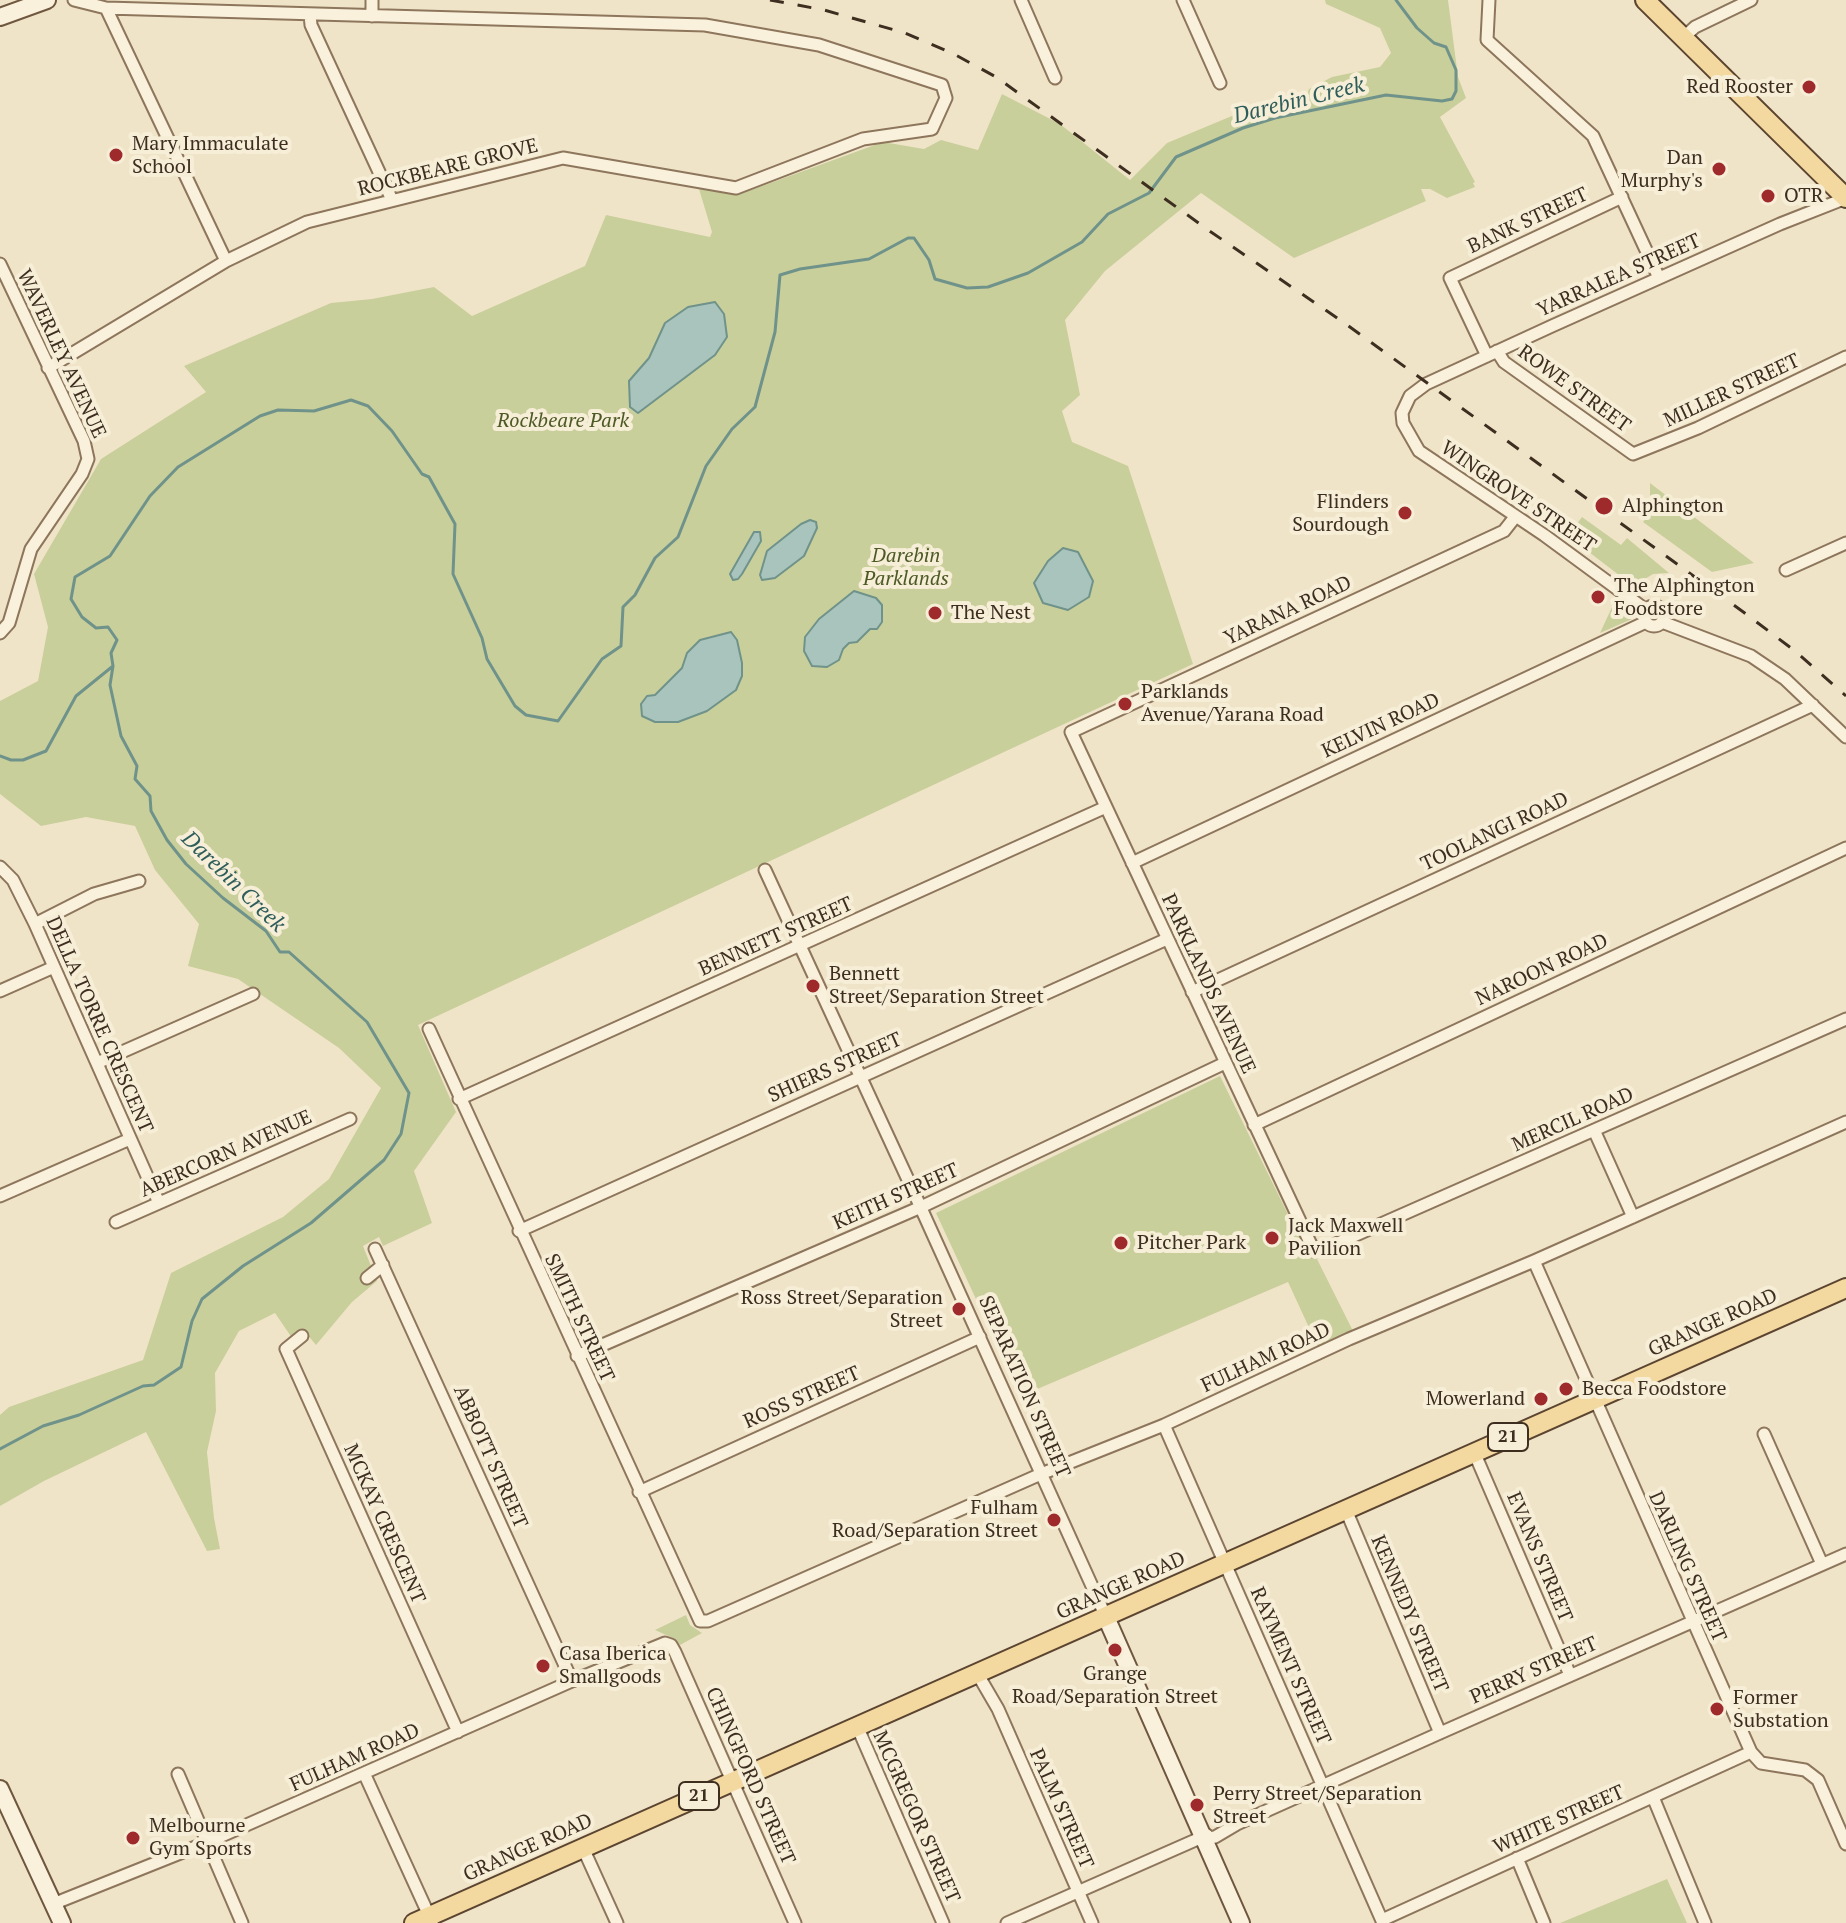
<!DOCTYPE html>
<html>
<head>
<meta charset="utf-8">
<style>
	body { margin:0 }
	canvas { display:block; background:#f0e4c8 }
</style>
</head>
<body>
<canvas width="1846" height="1923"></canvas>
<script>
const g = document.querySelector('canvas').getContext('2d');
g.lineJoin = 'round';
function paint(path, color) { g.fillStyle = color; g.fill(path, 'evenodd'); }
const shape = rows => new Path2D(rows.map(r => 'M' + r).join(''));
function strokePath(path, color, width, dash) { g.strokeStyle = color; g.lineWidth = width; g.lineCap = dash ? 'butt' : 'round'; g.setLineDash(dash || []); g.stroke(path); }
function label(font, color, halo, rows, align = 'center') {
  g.font = font + ' "PT Serif",serif'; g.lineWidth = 8; g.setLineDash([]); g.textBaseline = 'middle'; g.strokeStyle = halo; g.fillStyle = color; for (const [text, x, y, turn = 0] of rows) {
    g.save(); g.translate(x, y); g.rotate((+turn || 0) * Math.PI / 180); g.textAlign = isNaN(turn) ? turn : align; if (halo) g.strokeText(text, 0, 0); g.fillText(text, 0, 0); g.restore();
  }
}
const green = shape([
	[1325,0,1448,0,1458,77,1466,98,1440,117,1475,182,1473,183,1475,187,1447,198,1430,189,1421,189,1426,201,1294,258,1201,193,1105,271,1065,320,1080,395,1062,411,1072,442,1128,466,1193,664,418,1025,456,1112,414,1171,432,1223,383,1246,379,1237,363,1246,377,1281,352,1302,316,1345,302,1328,292,1338,275,1313,239,1331,215,1373,216,1411,207,1452,214,1518,220,1549,207,1551,146,1432,44,1481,0,1506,0,1415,9,1407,143,1360,171,1273,283,1217,329,1179,381,1088,339,1048,238,979,188,966,199,924,155,870,135,826,86,817,41,826,0,794,0,701,38,681,48,627,34,574,101,459,206,392,184,366,331,303,372,299,434,287,472,316,585,266,606,215,710,237,712,232,699,189,740,194,883,142,924,149,941,140,978,150,1002,94,1060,124,1130,180,1167,143,1239,113,1306,98,1309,89,1332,77,1380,67,1391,53,1380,28,1326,4],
	[1650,483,1754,563,1712,572,1643,522,1650,514],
	[1582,517,1621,545,1627,538,1669,573,1653,574,1640,582,1628,582,1568,536],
	[1613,605,1632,619,1600,633],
	[1220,1076,1308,1255,1317,1259,1353,1331,1318,1347,1288,1282,1021,1396,936,1213],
	[686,1615,690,1625,702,1633,680,1645,675,1639,655,1630],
	[1667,1879,1687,1923,1560,1923]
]);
const water = shape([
	[715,302,724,314,727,337,715,355,638,413,630,407,629,381,649,358,665,323,688,307,715,302],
	[810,520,816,522,817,528,804,556,775,578,762,580,760,575,767,551,801,524,810,520],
	[754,532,760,532,761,541,742,574,738,579,733,580,730,574,754,532],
	[1063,548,1078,552,1093,581,1089,597,1068,610,1043,603,1034,583,1048,561,1063,548],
	[854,591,876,598,882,605,882,622,877,629,870,629,857,642,849,643,843,649,839,660,827,667,812,666,804,651,805,637,819,619,854,591],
	[731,632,737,640,742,663,742,676,736,690,707,711,678,722,655,722,642,716,641,704,647,696,655,695,682,668,687,653,700,640,731,632]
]);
const stream = shape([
	[0,756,11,760,23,760,46,751,76,696,113,666],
	[0,1449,43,1426,79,1415,143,1386,154,1385,181,1367,192,1321,202,1299,243,1266,311,1223,384,1160,401,1134,409,1093,367,1022,289,952,280,952,266,931,223,898,186,864,167,840,151,811,150,796,135,779,137,766,121,736,110,685,113,666,111,653,117,640,108,627,96,628,82,617,71,599,75,577,110,556,150,496,178,467,260,416,278,410,314,411,351,400,368,406,392,431,422,474,429,477,455,524,453,574,482,638,487,659,515,706,526,715,558,721,602,659,621,646,623,607,635,595,655,558,678,537,706,466,732,429,755,407,775,332,780,275,800,269,869,259,908,238,914,238,929,260,935,279,967,288,988,287,1028,273,1082,242,1108,214,1149,193,1176,157,1243,128,1275,118,1386,95,1442,101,1452,99,1456,91,1456,70,1446,47,1434,43,1417,28,1396,0]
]);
const street = shape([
	[1021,0,1055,78],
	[1183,0,1220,83],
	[1489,0,1487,40,1593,136,1659,278],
	[106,8,226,261],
	[310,15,311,25,392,200],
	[372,16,372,0],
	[1683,38,1695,27,1751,0],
	[0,264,84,441,88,459,82,474,31,549,9,623,0,633],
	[1497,351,1504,362,1633,454,1698,428,1846,357],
	[1487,356,1450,278,1622,197],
	[48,368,226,261,307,222,563,158,736,188,863,139,932,129,946,98,942,85,819,45,705,25,106,8,74,0],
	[1515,517,1504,531,1071,732,1314,1251,1322,1250,1846,1019],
	[1786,570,1846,543],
	'1644 616a10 10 0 1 1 20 0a10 10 0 1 1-20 0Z',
	[1646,610,1544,535,1419,451,1403,423,1402,413,1410,396,1426,384,1552,326,1780,224,1846,198],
	[1662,622,1751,656,1785,679,1846,737],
	[1132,863,1646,622],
	[0,867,13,880,35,924,159,1203],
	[765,870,916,1197,1106,1617],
	[35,924,94,894,139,881],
	[0,991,54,967],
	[1192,992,1813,705],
	[429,1029,700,1621,708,1621,1041,1474,1164,1425,1349,1339,1534,1261,1846,1122],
	[97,1063,253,994],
	[459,1099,1106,807],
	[1254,1125,1846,848],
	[1594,1130,1633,1217],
	[0,1196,130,1139],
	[116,1222,350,1119],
	[519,1231,1167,939],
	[375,1249,572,1681],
	[1534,1261,1751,1752,1761,1763,1805,1770,1818,1780,1846,1844],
	[367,1278,383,1265],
	[302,1336,286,1349,458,1732],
	[577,1356,921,1207,1225,1063],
	[1164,1425,1383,1923],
	[1764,1434,1822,1564],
	[1474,1452,1570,1675],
	[639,1492,980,1337],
	[1346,1510,1440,1733],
	[977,1673,998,1709,1092,1923],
	[857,1726,943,1923],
	[364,1773,432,1922],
	[178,1774,242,1923],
	[1653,1797,1705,1923],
	[1203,1839,1215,1837,1237,1824,1440,1733,1846,1554],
	[583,1848,617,1923],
	[1517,1858,1544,1923],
	[53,1904,208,1842,572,1681,665,1643,671,1645,675,1652,795,1923],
	[1382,1920,1751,1752],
	[1007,1923,1207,1835]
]);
const secondary = shape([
	[0,17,47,0],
	[1106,1617,1241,1923],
	[0,1789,62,1923]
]);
const primary = shape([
	[1645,0,1846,198],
	[414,1923,1846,1288]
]);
const rail = shape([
	[770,0,824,10,905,33,952,53,996,77,1211,232,1343,322,1746,614,1795,651,1846,696]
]);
const markers = [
	[1809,87,8,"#9e2a2b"],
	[116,155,8,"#9e2a2b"],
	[1719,169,8,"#9e2a2b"],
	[1768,196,8,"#9e2a2b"],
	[1604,506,10,"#9e2a2b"],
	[1405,513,8,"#9e2a2b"],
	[1598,597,8,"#9e2a2b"],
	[935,613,8,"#9e2a2b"],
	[1125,704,8,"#9e2a2b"],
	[813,986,8,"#9e2a2b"],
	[1272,1238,8,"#9e2a2b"],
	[1121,1243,8,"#9e2a2b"],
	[959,1309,8,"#9e2a2b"],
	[1566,1389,8,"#9e2a2b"],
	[1541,1399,8,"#9e2a2b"],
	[1054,1520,8,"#9e2a2b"],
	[1115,1650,8,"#9e2a2b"],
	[543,1666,8,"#9e2a2b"],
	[1717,1709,8,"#9e2a2b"],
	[1197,1805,8,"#9e2a2b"],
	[133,1838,8,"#9e2a2b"]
];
const shields = [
	[1508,1437,40],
	[699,1796,40]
];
const shieldNames = [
	["21",1508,1437],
	["21",699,1796]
];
const poiNames = [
	["Red Rooster",1793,87,"right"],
	["Mary Immaculate",132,144],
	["School",132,167],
	["Dan",1703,158,"right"],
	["Murphy's",1703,181,"right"],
	["OTR",1784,196],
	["Flinders",1389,502,"right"],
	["Sourdough",1389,525,"right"],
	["Alphington",1622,506],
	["The Alphington",1614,586],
	["Foodstore",1614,609],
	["The Nest",951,613],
	["Parklands",1141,692],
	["Avenue/Yarana Road",1141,715],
	["Bennett",829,974],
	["Street/Separation Street",829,997],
	["Jack Maxwell",1288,1226],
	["Pavilion",1288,1249],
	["Pitcher Park",1137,1243],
	["Ross Street/Separation",943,1298,"right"],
	["Street",943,1321,"right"],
	["Becca Foodstore",1582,1389],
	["Mowerland",1525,1399,"right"],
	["Fulham",1038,1508,"right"],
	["Road/Separation Street",1038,1531,"right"],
	["Casa Iberica",559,1654],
	["Smallgoods",559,1677],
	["Grange",1115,1674,"center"],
	["Road/Separation Street",1115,1697,"center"],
	["Former",1733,1698],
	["Substation",1733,1721],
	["Perry Street/Separation",1213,1794],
	["Street",1213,1817],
	["Melbourne",149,1826],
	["Gym Sports",149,1849]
];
const streetNames = [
	["ROCKBEARE GROVE",448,168,-14],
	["BANK STREET",1528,221,-25],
	["YARRALEA STREET",1619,276,-24],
	["WAVERLEY AVENUE",61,354,65],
	["ROWE STREET",1574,389,36],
	["MILLER STREET",1732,391,-25],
	["WINGROVE STREET",1518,497,34],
	["YARANA ROAD",1288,611,-25],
	["KELVIN ROAD",1381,726,-25],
	["TOOLANGI ROAD",1495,832,-25],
	["BENNETT STREET",776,937,-24],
	["NAROON ROAD",1542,970,-25],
	["PARKLANDS AVENUE",1208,984,65],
	["DELLA TORRE CRESCENT",99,1025,66],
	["SHIERS STREET",835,1068,-24],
	["MERCIL ROAD",1573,1120,-24],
	["ABERCORN AVENUE",226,1154,-24],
	["KEITH STREET",896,1197,-24],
	["SMITH STREET",579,1318,65],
	["GRANGE ROAD",1713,1323,-24],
	["FULHAM ROAD",1266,1358,-25],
	["SEPARATION STREET",1024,1387,66],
	["ROSS STREET",802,1398,-24],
	["ABBOTT STREET",490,1457,66],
	["MCKAY CRESCENT",384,1524,66],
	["EVANS STREET",1539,1557,67],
	["DARLING STREET",1687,1567,66],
	["GRANGE ROAD",1121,1586,-24],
	["KENNEDY STREET",1409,1614,67],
	["RAYMENT STREET",1290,1666,66],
	["PERRY STREET",1534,1671,-24],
	["FULHAM ROAD",355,1758,-24],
	["CHINGFORD STREET",750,1776,66],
	["PALM STREET",1061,1809,66],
	["MCGREGOR STREET",916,1817,66],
	["WHITE STREET",1559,1820,-24],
	["GRANGE ROAD",528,1848,-24]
];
const parkNames = [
	["Rockbeare Park",563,421],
	["Darebin",906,556],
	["Parklands",906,579]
];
const waterNames = [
	["Darebin Creek",1299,101,-14],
	["Darebin Creek",233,882,44]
];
paint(green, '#c9cf9b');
paint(water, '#a9c4bc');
strokePath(water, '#6f938a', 2);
strokePath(stream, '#6f938a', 3);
strokePath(street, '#8d765c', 15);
strokePath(secondary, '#6f573f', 20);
strokePath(primary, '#5b4430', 22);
strokePath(street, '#faf1dc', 11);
strokePath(secondary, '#faf1dc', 16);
strokePath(primary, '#f3d9a0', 18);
strokePath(rail, '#3d2e20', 3, [14, 14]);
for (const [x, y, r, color] of markers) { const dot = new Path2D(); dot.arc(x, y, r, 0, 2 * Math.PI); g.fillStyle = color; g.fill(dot); strokePath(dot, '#f7eed8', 3); }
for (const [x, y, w] of shields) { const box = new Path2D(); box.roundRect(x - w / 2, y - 14, w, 28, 6); g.fillStyle = '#f7eed8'; g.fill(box); strokePath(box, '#3d2e20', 2); }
label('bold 18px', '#3d2e20', null, shieldNames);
label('20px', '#3d2e20', '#f7eed8', poiNames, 'left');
label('20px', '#3d2e20', '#f7eed8', streetNames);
label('italic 20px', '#4d5a26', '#f7eed8', parkNames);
label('italic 22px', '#2f5d5a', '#f7eed8', waterNames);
</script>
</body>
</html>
